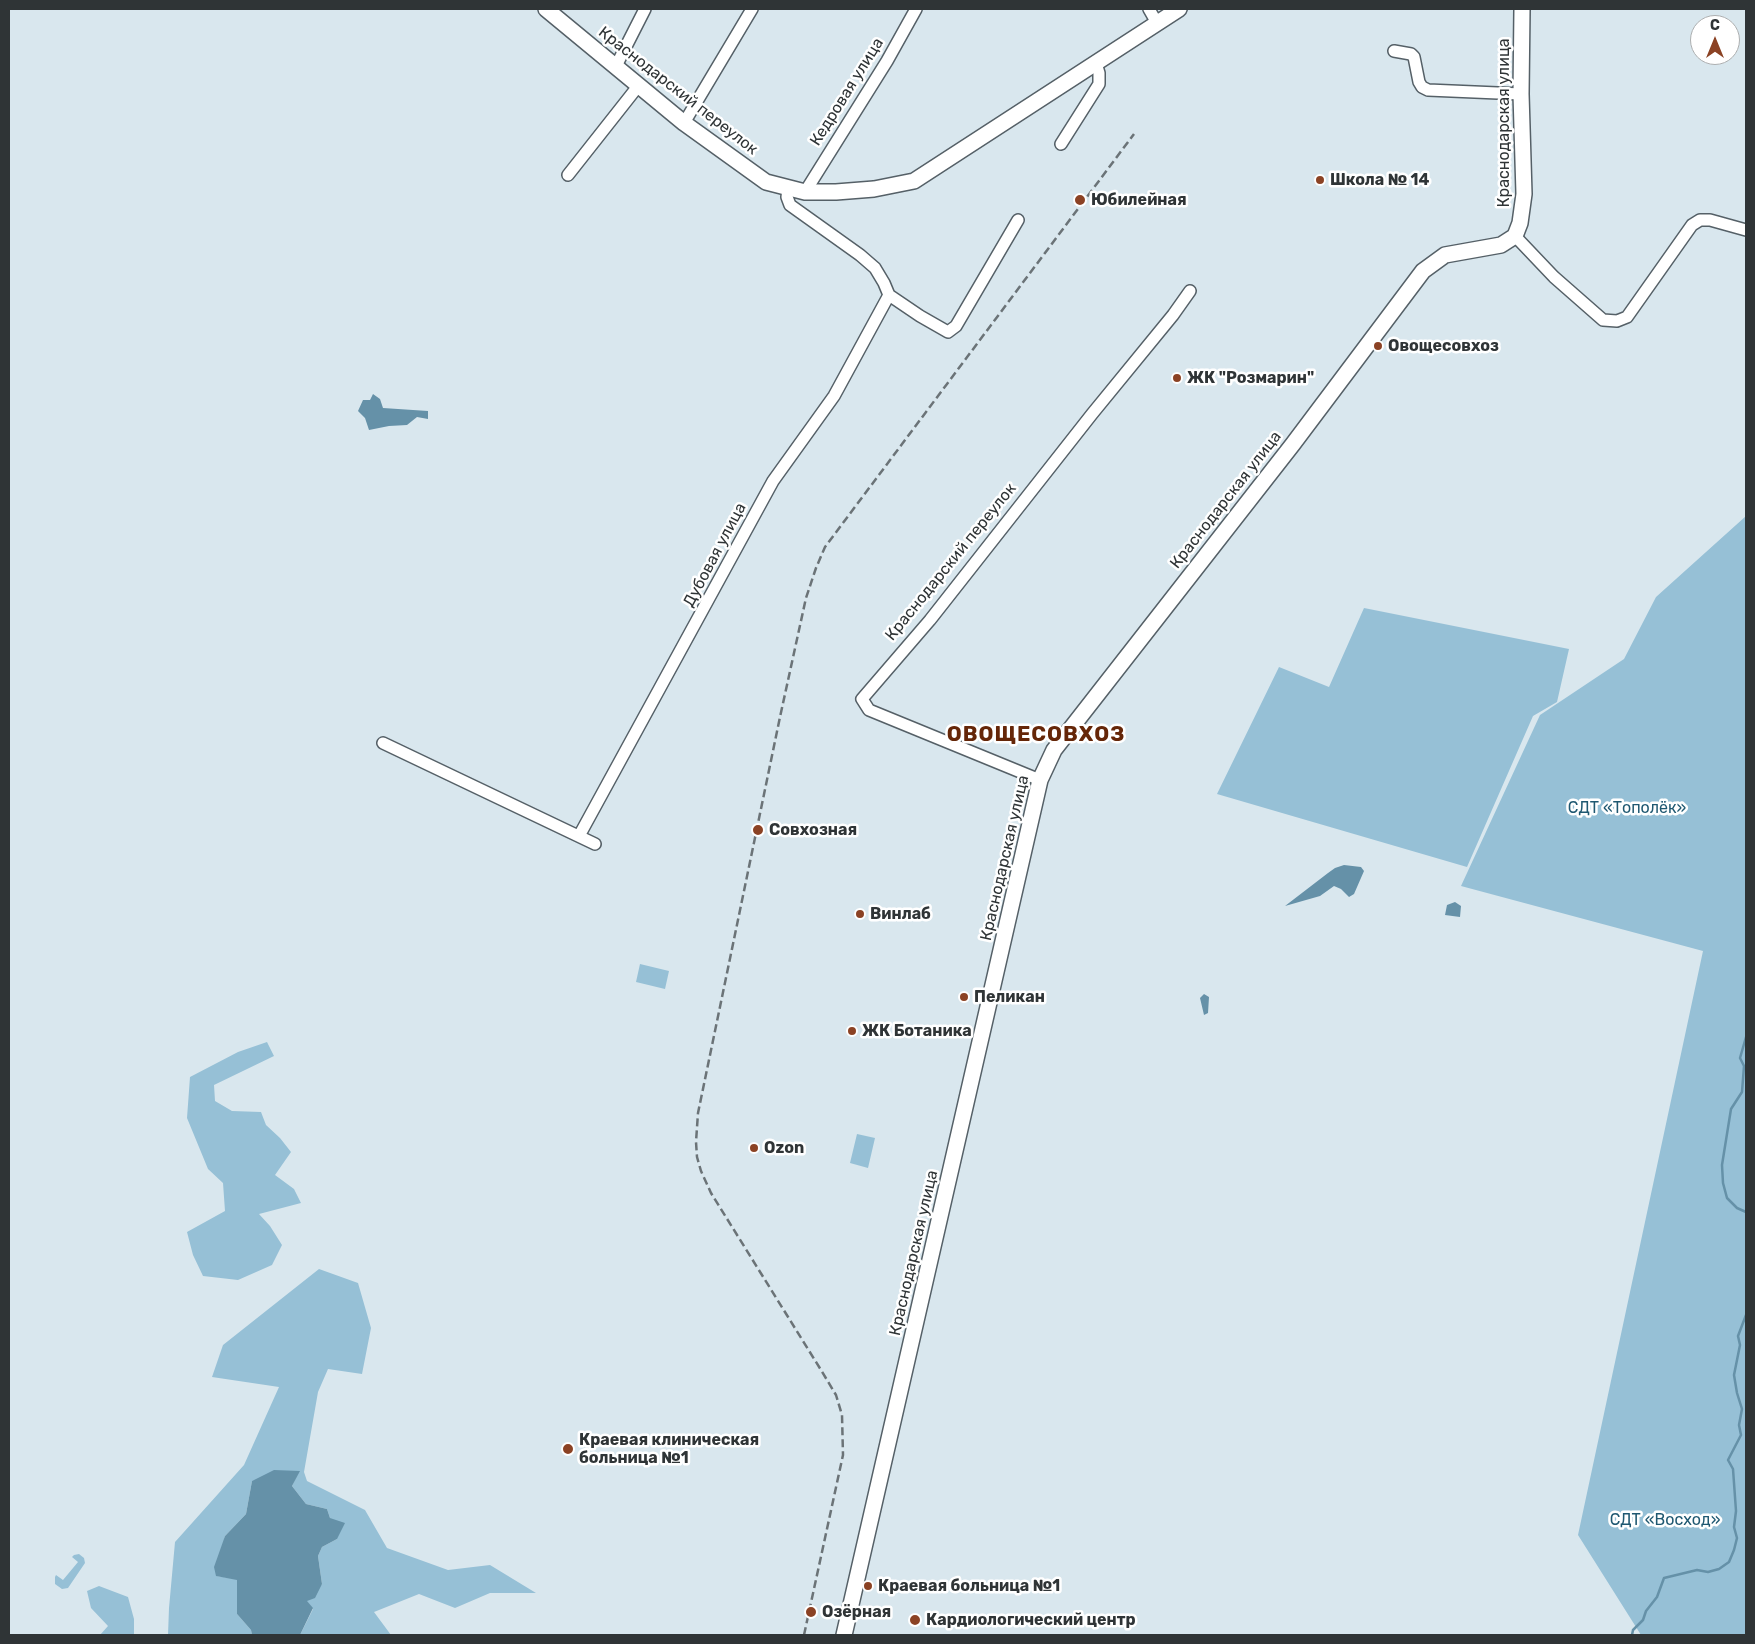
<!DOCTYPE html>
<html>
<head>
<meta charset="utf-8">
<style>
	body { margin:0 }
	#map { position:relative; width:1755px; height:1644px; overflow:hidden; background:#d9e7ee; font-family:Rubik,sans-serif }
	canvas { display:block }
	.frame { position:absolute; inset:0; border:10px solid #2f3436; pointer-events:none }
	.north { position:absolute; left:1690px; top:15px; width:50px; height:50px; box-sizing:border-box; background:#fff; border:1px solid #acaeaf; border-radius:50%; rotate:0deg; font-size:14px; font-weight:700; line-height:20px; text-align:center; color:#2f3436 }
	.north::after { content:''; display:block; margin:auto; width:18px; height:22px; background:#8b4224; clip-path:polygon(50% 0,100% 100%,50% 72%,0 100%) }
</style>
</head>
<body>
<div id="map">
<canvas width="1755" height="1644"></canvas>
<div class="frame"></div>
<div class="north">С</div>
</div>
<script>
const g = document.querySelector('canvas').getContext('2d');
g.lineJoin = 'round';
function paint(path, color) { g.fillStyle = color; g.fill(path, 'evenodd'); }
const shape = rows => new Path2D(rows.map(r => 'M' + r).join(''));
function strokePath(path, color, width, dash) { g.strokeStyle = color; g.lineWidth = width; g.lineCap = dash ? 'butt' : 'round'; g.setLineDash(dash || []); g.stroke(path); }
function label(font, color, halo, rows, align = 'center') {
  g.font = font + ' Rubik,sans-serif'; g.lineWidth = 5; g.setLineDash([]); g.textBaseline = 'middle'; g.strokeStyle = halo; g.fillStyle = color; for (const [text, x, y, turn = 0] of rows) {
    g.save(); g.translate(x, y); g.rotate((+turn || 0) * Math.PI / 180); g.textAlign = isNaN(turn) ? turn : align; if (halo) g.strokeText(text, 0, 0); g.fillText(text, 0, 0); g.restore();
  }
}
const green = shape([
	[1746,516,1746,1635,1641,1635,1578,1535,1703,951,1461,886,1540,715,1624,659,1656,597],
	[1364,608,1569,649,1557,702,1533,716,1467,867,1217,794,1279,667,1329,687],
	[640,964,669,971,665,989,636,982],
	[267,1042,274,1056,214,1085,215,1101,232,1111,261,1112,266,1125,280,1138,291,1152,275,1175,294,1189,301,1203,259,1214,270,1226,282,1245,272,1265,238,1280,203,1276,193,1255,187,1232,225,1211,223,1183,208,1169,187,1118,190,1077,238,1052],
	[857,1134,875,1138,868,1168,850,1163],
	[319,1269,358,1283,371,1328,362,1374,328,1369,318,1392,304,1472,307,1481,365,1510,387,1548,448,1570,490,1565,536,1593,490,1593,455,1608,419,1594,374,1612,391,1635,300,1635,313,1609,306,1601,322,1584,318,1556,322,1547,337,1539,327,1509,306,1504,292,1486,299,1471,252,1481,246,1514,225,1536,217,1576,237,1579,237,1614,251,1630,252,1635,168,1635,169,1608,175,1542,244,1465,279,1387,212,1377,223,1345],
	[79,1554,84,1558,85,1563,68,1588,62,1589,55,1584,55,1577,56,1575,63,1580,78,1562,72,1557,74,1555],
	[99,1586,128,1597,134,1619,134,1635,100,1635,108,1626,91,1608,87,1591]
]);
const water = shape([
	[373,394,380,399,383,408,428,411,428,419,417,417,407,425,389,426,369,430,365,418,358,411,363,400,370,400],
	[1344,865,1361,867,1364,871,1354,894,1349,897,1341,889,1334,886,1320,896,1285,906,1328,873,1335,868],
	[1455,902,1461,906,1460,917,1445,915,1447,905],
	[1204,994,1209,997,1208,1013,1204,1015,1200,998],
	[274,1470,300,1471,292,1486,306,1504,327,1509,330,1518,345,1523,337,1539,322,1547,318,1556,322,1584,315,1598,307,1601,313,1608,300,1635,252,1635,251,1630,237,1614,237,1580,216,1576,214,1567,225,1536,246,1514,252,1481]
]);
const stream = shape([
	[1746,1037,1740,1058,1744,1066,1742,1092,1731,1109,1722,1165,1723,1183,1727,1198,1737,1208,1746,1212],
	[1632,1635,1633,1630,1643,1620,1646,1611,1657,1597,1664,1578,1697,1570,1708,1572,1719,1569,1729,1562,1734,1550,1737,1538,1734,1527,1736,1511,1733,1469,1728,1460,1741,1435,1739,1425,1742,1409,1737,1393,1734,1375,1740,1345,1738,1336,1746,1315]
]);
const street = shape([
	[1149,9,1157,23],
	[1394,51,1411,54,1414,57,1419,82,1422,87,1428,90,1521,94],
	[616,66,645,9],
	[684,123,752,9],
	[1061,144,1099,84,1099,73,1096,63],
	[568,175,639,85],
	[788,189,787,197,790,205,860,255,875,268,884,283,889,295,920,316,948,332,956,326,1018,220],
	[805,192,887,61,916,9],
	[1515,236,1554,277,1603,320,1617,321,1627,317,1692,225,1700,220,1710,220,1746,230],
	[383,743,595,844],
	[1040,780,869,710,862,699,930,620,1092,414,1173,315,1190,291],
	[579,836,773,481,834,396,889,295]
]);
const secondary = shape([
	[546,9,684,123,766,182,805,192,836,192,874,189,914,181,1179,9],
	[844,1635,1040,780,1054,750,1293,444,1423,271,1445,255,1501,245,1515,236,1520,223,1524,194,1521,94,1522,9]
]);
const rail = shape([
	[804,1635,843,1455,842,1415,836,1395,821,1370,711,1193,701,1171,697,1157,696,1142,698,1113,780,717,806,598,816,568,825,547,1134,134]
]);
const markers = [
	[1320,180,5,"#8b4224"],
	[1080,200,6,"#8b4224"],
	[1378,346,5,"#8b4224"],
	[1177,378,5,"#8b4224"],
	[758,830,6,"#8b4224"],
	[860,914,5,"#8b4224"],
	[964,997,5,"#8b4224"],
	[852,1031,5,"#8b4224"],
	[754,1148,5,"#8b4224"],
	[568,1449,6,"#8b4224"],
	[868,1586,5,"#8b4224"],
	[811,1612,6,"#8b4224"],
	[915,1620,6,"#8b4224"]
];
const streetNames = [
	["Краснодарский переулок",678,91,38],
	["Кедровая улица",847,92,-58],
	["Краснодарская улица",1504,123,-90],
	["Краснодарская улица",1226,500,-52],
	["Дубовая улица",715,555,-62],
	["Краснодарский переулок",951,562,-51],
	["Краснодарская улица",1005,858,-77],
	["Краснодарская улица",914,1253,-77]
];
const poiNames = [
	["Школа № 14",1330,180],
	["Юбилейная",1091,200],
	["Овощесовхоз",1388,346],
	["ЖК \"Розмарин\"",1187,378],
	["Совхозная",769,830],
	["Винлаб",870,914],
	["Пеликан",974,997],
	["ЖК Ботаника",862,1031],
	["Ozon",764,1148],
	["Краевая клиническая",579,1440],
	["больница №1",579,1458],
	["Краевая больница №1",878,1586],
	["Озёрная",822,1612],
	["Кардиологический центр",926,1620]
];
const parkNames = [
	["СДТ «Тополёк»",1627,808],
	["СДТ «Восход»",1665,1520]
];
const districtNames = [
	["ОВОЩЕСОВХОЗ",1036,735]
];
paint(green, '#96c0d6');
paint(water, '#6591a8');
strokePath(stream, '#6591a8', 2.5);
strokePath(street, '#556067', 14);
strokePath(secondary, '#556067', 18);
strokePath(street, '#fff', 11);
strokePath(secondary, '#fff', 15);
strokePath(rail, '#6b7377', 2.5, [8, 4]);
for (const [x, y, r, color] of markers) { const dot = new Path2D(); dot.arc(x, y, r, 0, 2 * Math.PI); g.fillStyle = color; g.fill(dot); strokePath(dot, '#fff', 2); }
label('16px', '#2f3436', '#fff', streetNames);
label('bold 16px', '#2f3436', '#fff', poiNames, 'left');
label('16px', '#1f5871', '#fff', parkNames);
g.letterSpacing = '1px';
label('bold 21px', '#652608', '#fff', districtNames);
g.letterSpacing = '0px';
</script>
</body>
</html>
